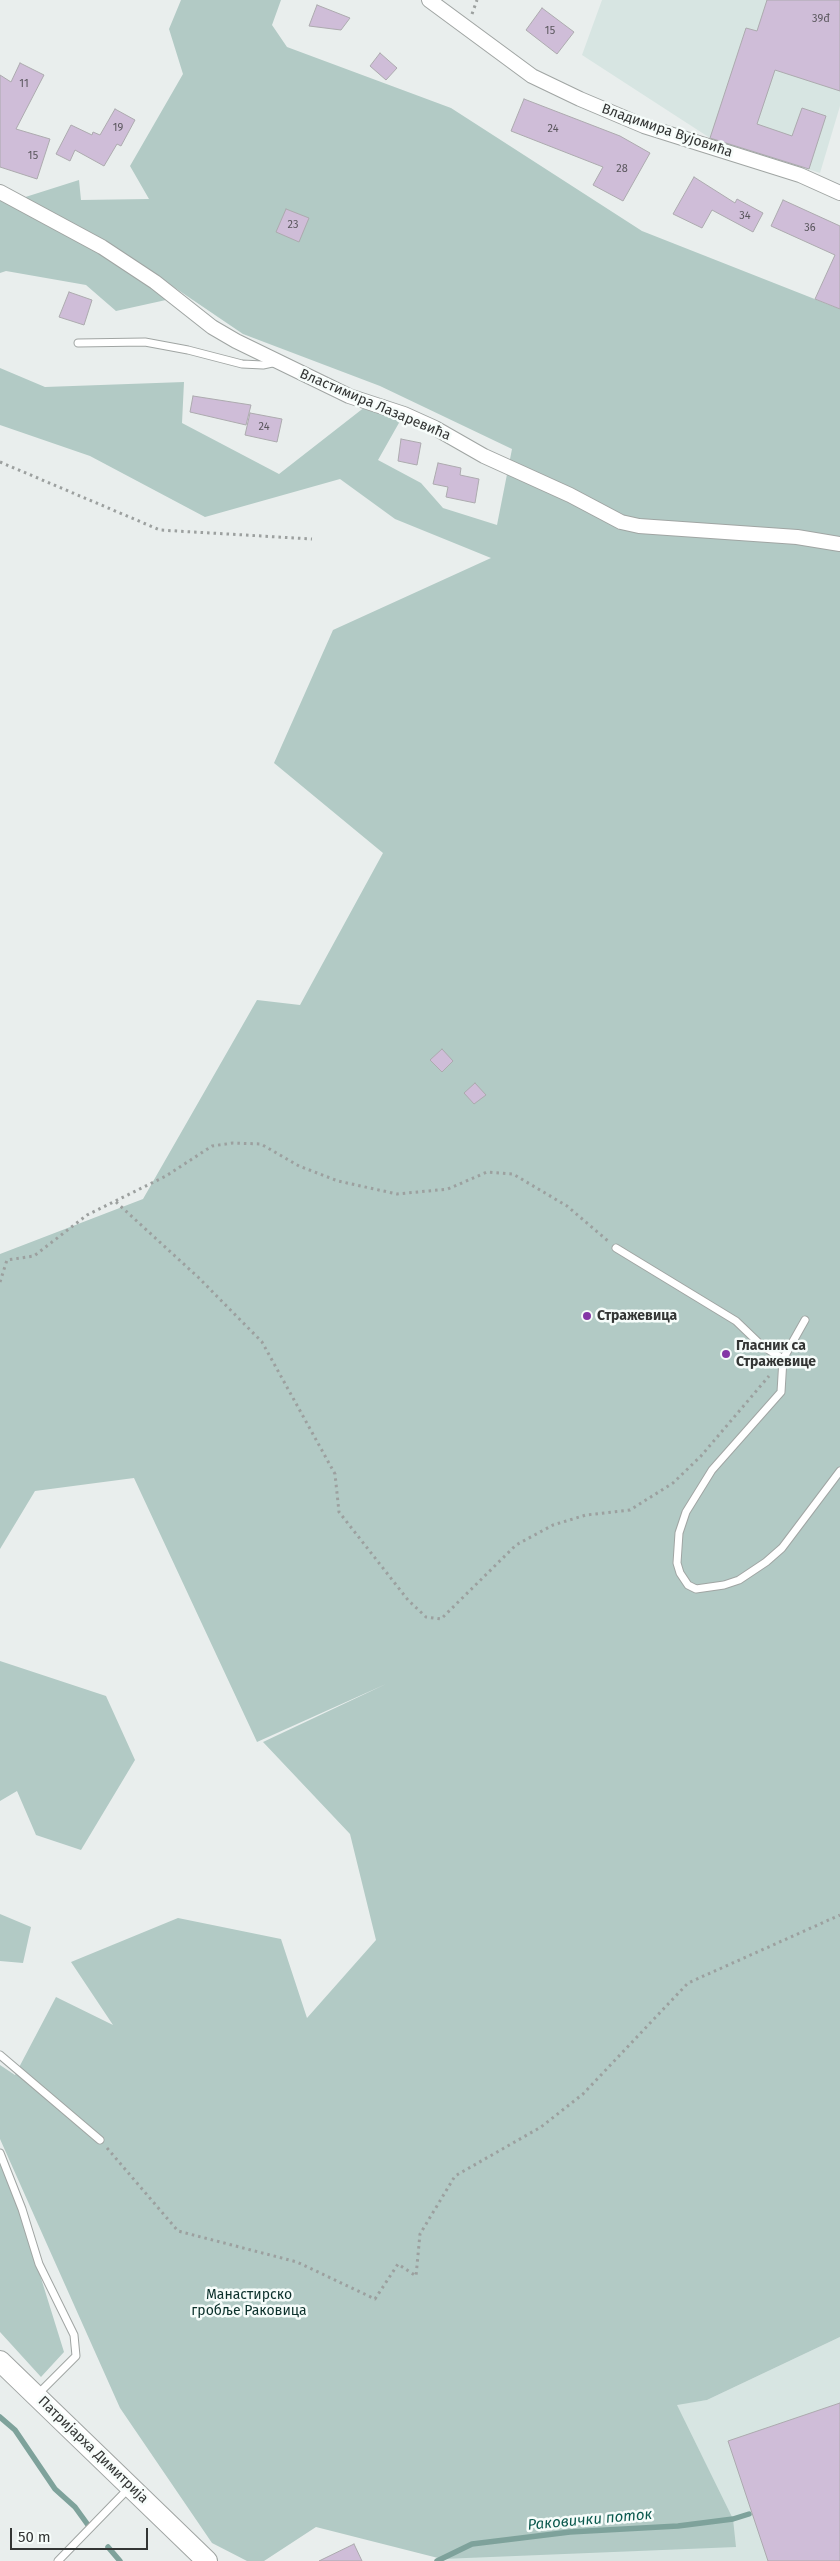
<!DOCTYPE html>
<html>
<head>
<meta charset="utf-8">
<style>
	body { margin:0 }
	#map { position:relative; width:840px; height:2561px; overflow:hidden; background:#e9eeed; font-family:"Fira Sans",sans-serif }
	canvas { display:block }
	.scale { position:absolute; left:10px; top:2528px; width:138px; height:22px; box-sizing:border-box; border:2px solid #333534; border-top:0; padding-left:6px; font-size:15px; line-height:18px; white-space:nowrap; color:#333534; -webkit-text-stroke:4px #f6fcfa; paint-order:stroke }
</style>
</head>
<body>
<div id="map">
<canvas width="840" height="2561"></canvas>
<div class="scale">50 m</div>
</div>
<script>
const g = document.querySelector('canvas').getContext('2d');
g.lineJoin = 'round';
function paint(path, color) { g.fillStyle = color; g.fill(path, 'evenodd'); }
const shape = rows => new Path2D(rows.map(r => 'M' + r).join(''));
function strokePath(path, color, width, dash) { g.strokeStyle = color; g.lineWidth = width; g.lineCap = dash ? 'butt' : 'round'; g.setLineDash(dash || []); g.stroke(path); }
function label(font, color, halo, rows, align = 'center') {
  g.font = font + ' "Fira Sans",sans-serif'; g.lineWidth = 5; g.setLineDash([]); g.textBaseline = 'middle'; g.strokeStyle = halo; g.fillStyle = color; for (const [text, x, y, turn = 0] of rows) {
    g.save(); g.translate(x, y); g.rotate((+turn || 0) * Math.PI / 180); g.textAlign = isNaN(turn) ? turn : align; if (halo) g.strokeText(text, 0, 0); g.fillText(text, 0, 0); g.restore();
  }
}
const built = shape([
	[602,0,840,0,840,106,820,173,710,138,582,55],
	[840,2337,840,2561,437,2561,677,2404,707,2400]
]);
const green = shape([
	[181,0,281,0,272,25,287,47,451,108,642,231,840,309,840,2337,707,2400,677,2405,733,2519,736,2547,442,2559,316,2527,264,2561,247,2561,212,2543,120,2408,0,2139,0,2065,15,2075,56,1997,113,2025,71,1962,178,1918,281,1939,307,2018,376,1940,350,1834,263,1742,386,1684,257,1742,134,1478,35,1491,0,1549,0,1254,143,1199,257,1000,300,1005,383,853,274,763,333,630,491,558,395,519,340,479,205,517,90,456,0,425,0,368,45,387,184,382,182,423,279,474,370,403,404,414,378,460,421,483,443,508,497,525,512,449,380,386,243,334,128,256,16,200,79,180,81,200,149,199,130,166,183,74,169,29],
	[0,192,175,298,116,311,86,285,6,271,0,273],
	[0,1661,106,1696,135,1760,81,1850,36,1835,17,1791,0,1801],
	[0,1914,31,1927,23,1963,0,1961],
	[0,2161,8,2172,64,2352,41,2377,0,2332]
]);
const stream = shape([
	[0,2417,15,2430,55,2489,75,2507,88,2525],
	[108,2547,120,2561],
	[437,2561,472,2544,570,2532,678,2526,733,2519,749,2514]
]);
const building = shape([
	[767,0,840,0,840,91,775,70,757,124,792,136,802,108,826,116,809,169,710,138,746,28,757,31,767,0],
	[317,5,350,18,341,30,309,26,317,5],
	[542,8,574,32,557,54,526,30,542,8],
	[380,53,397,68,386,80,370,66,380,53],
	[20,63,44,75,16,129,50,139,37,179,0,167,0,75,11,82,20,63],
	[524,99,620,136,650,153,623,201,593,185,603,167,511,131,524,99],
	[115,109,135,120,121,146,117,144,104,166,75,150,70,161,56,154,71,125,92,135,93,132,100,135,115,109],
	[694,177,735,203,737,199,763,213,753,232,712,210,702,228,673,214,694,177],
	[783,200,840,226,840,309,815,299,835,255,771,226,783,200],
	[286,209,309,218,299,242,276,232,286,209],
	[69,292,92,300,84,325,59,317,69,292],
	[193,396,251,405,246,425,190,412,193,396],
	[250,413,282,419,277,442,245,435,250,413],
	[401,439,421,443,417,465,398,461,401,439],
	[438,463,461,468,460,475,479,479,475,503,446,497,448,487,433,484,438,463],
	[442,1049,453,1061,442,1072,430,1060,442,1049],
	[475,1083,486,1095,474,1104,464,1093,475,1083],
	[840,2403,840,2561,768,2561,728,2441,840,2403],
	[354,2544,362,2561,319,2561,354,2544]
]);
const path = shape([
	[472,14,477,0],
	[0,462,160,530,312,539],
	[116,1202,199,1278,262,1342,335,1474,339,1512,408,1600,426,1617,441,1619,516,1545,553,1525,586,1515,630,1510,673,1483,701,1456,769,1376],
	[0,1282,7,1260,34,1256,87,1215,166,1176,212,1146,233,1143,261,1144,299,1166,338,1181,397,1194,448,1189,487,1172,513,1174,567,1206,608,1241],
	[107,2148,178,2231,297,2262,375,2299,398,2264,416,2276,420,2234,455,2176,541,2127,583,2094,688,1983,840,1915]
]);
const service = shape([
	[78,343,145,342,188,350,242,364,263,365,277,362],
	[616,1248,736,1321,761,1345,783,1359,781,1392,712,1470,686,1512,679,1533,677,1563,680,1573,688,1585,696,1589,724,1585,739,1580,766,1562,782,1548,840,1471],
	[783,1359,805,1320],
	[0,2055,100,2140],
	[0,2153,22,2209,39,2264,74,2335,76,2356,37,2395],
	[58,2561,130,2487]
]);
const minor = shape([
	[429,0,532,76,580,99,644,126,800,175,840,193],
	[0,192,102,247,155,282,212,327,236,341,349,396,404,414,435,428,484,456,570,495,621,522,639,526,797,537,840,544]
]);
const secondary = shape([
	[0,2361,207,2561]
]);
const markers = [
	[587,1316,5,"#8436a6"],
	[726,1354,5,"#8436a6"]
];
const numberNames = [
	["39đ",821,19],
	["15",550,31],
	["11",24,84],
	["19",118,128],
	["24",553,129],
	["15",33,156],
	["28",622,169],
	["34",745,216],
	["23",293,225],
	["36",810,228],
	["24",264,427]
];
const streetNames = [
	["Владимира Вујовића",667,131,19],
	["Властимира Лазаревића",375,405,23],
	["Патријарха Димитрија",93,2450,44]
];
const poiNames = [
	["Стражевица",597,1316],
	["Гласник са",736,1346],
	["Стражевице",736,1362]
];
const parkNames = [
	["Манастирско",249,2295],
	["гробље Раковица",249,2311]
];
const waterNames = [
	["Раковички поток",590,2520,-5]
];
paint(built, '#d7e5e2');
paint(green, '#b2cac5');
strokePath(stream, '#7ea29b', 5.5);
paint(building, '#cfbdd8');
strokePath(building, '#acaaae', 1);
strokePath(service, '#a0a5a3', 9);
strokePath(minor, '#a0a5a3', 16);
strokePath(secondary, '#a0a5a3', 22);
strokePath(path, '#9ca09f', 3, [2.5, 4]);
strokePath(service, '#fff', 7);
strokePath(minor, '#fff', 14);
strokePath(secondary, '#fff', 20);
for (const [x, y, r, color] of markers) { const dot = new Path2D(); dot.arc(x, y, r, 0, 2 * Math.PI); g.fillStyle = color; g.fill(dot); strokePath(dot, '#f6fcfa', 2); }
label('11px', '#5a575d', null, numberNames);
label('14px', '#333534', '#f6fcfa', streetNames);
label('bold 14px', '#333534', '#f6fcfa', poiNames, 'left');
label('14px', '#0b302b', '#f6fcfa', parkNames);
label('italic 15px', '#0b594e', '#f6fcfa', waterNames);
</script>
</body>
</html>
